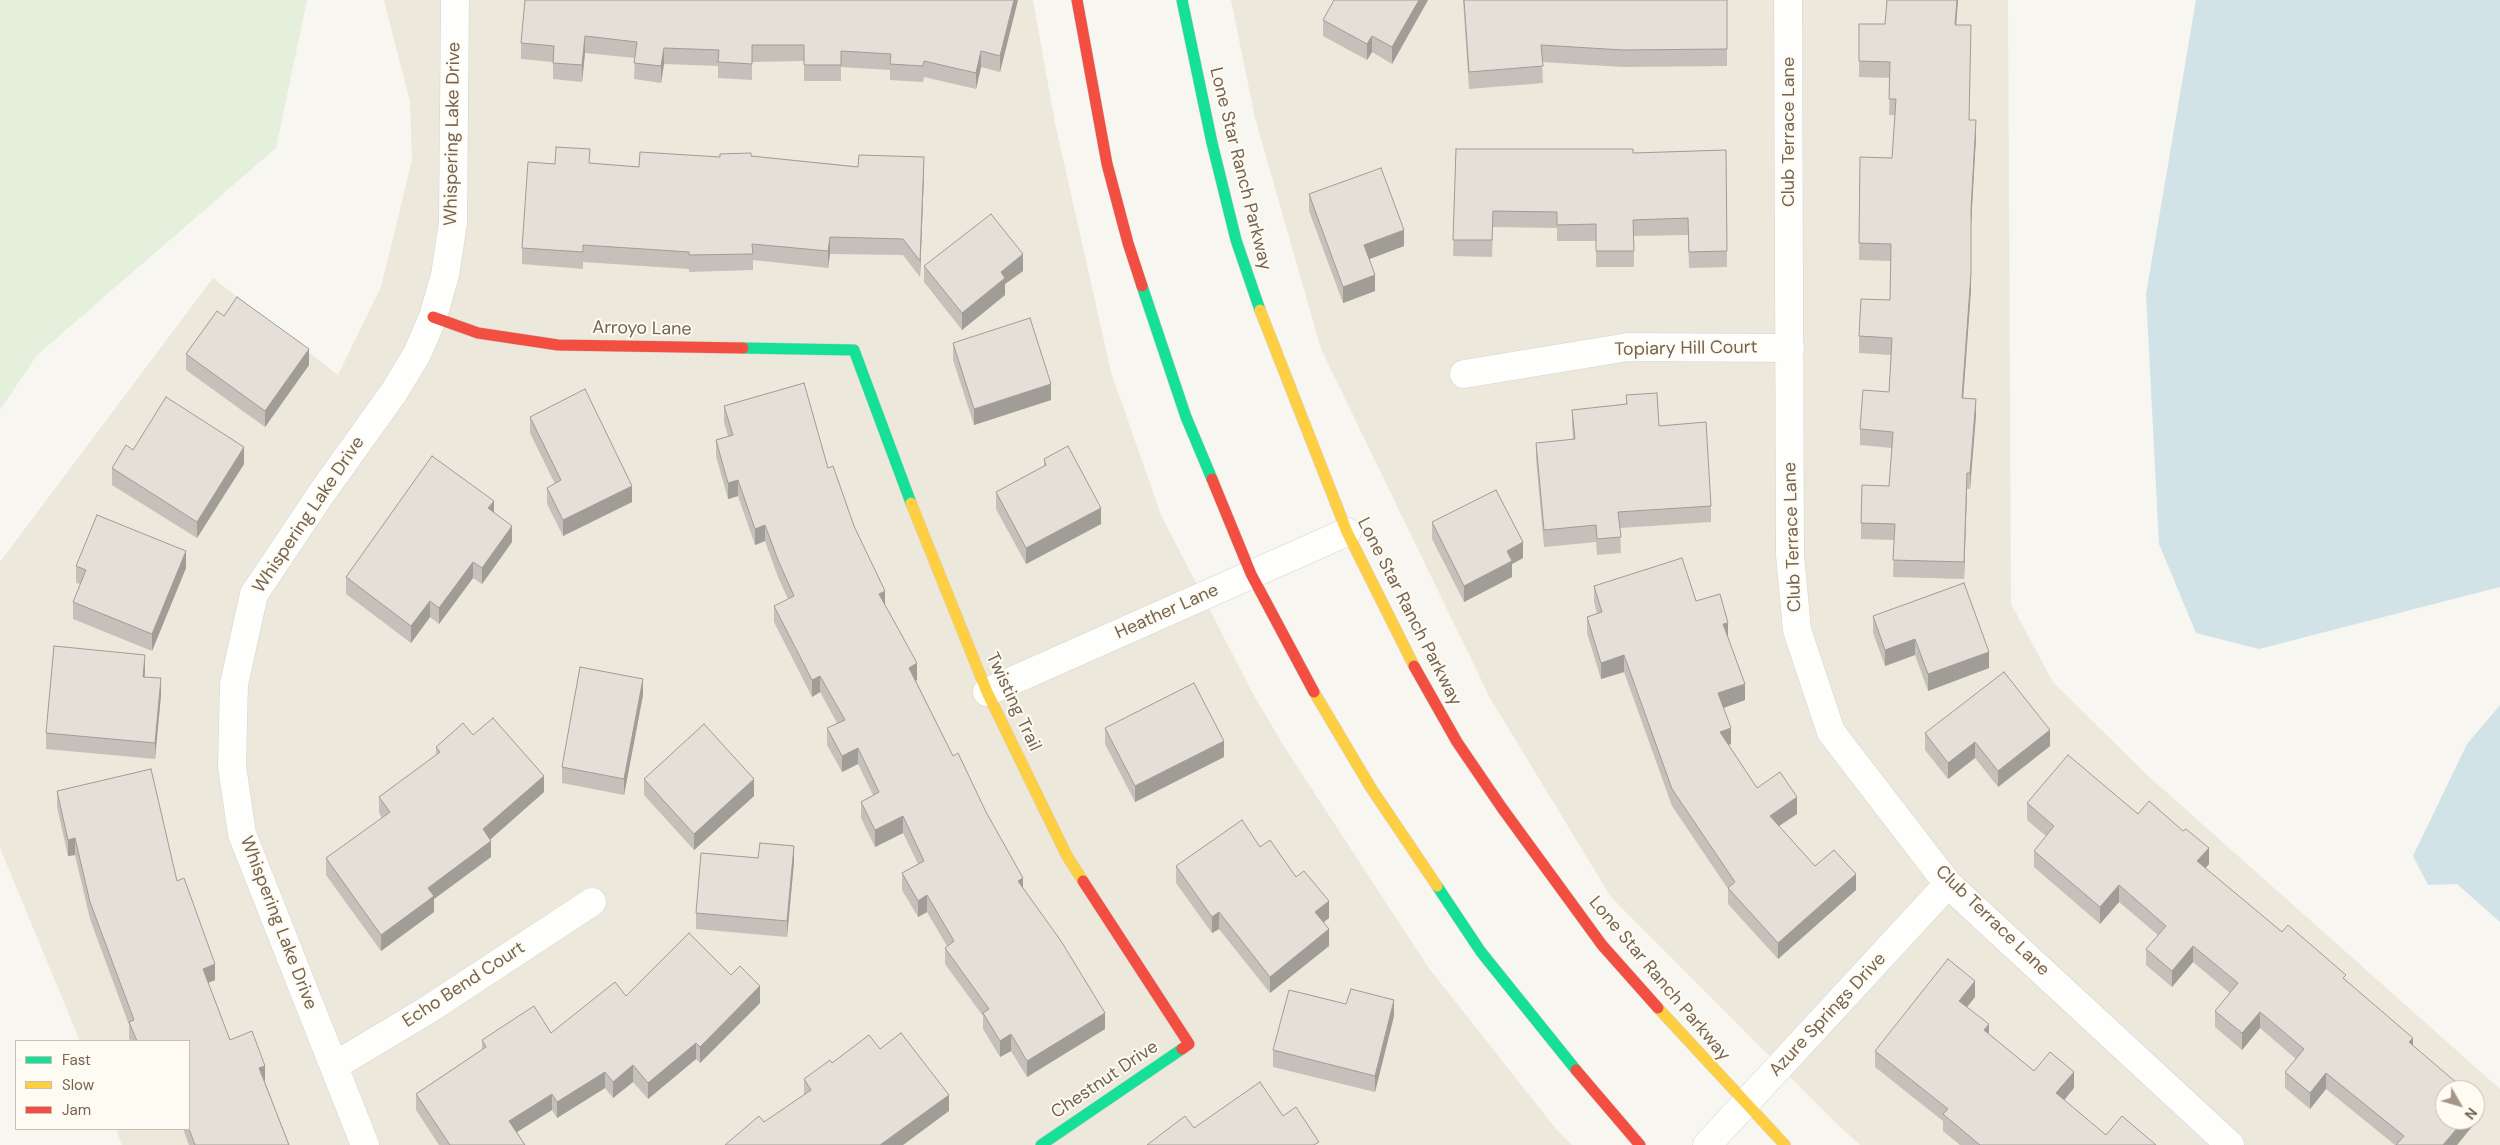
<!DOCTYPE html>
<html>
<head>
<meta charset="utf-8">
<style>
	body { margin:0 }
	#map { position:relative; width:2500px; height:1145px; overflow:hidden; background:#f8f6f0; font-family:"DM Sans",sans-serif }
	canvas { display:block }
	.legend { position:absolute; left:15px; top:1040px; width:175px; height:90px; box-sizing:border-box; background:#fefbf3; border:1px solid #c8beb2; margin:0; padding:6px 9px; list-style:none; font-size:15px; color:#766350 }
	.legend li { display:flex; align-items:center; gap:10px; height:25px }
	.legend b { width:25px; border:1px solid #c8beb2 }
	.north { position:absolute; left:2435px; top:1080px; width:50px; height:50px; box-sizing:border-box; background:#fefbf3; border:1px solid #c8beb2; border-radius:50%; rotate:128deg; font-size:14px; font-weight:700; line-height:20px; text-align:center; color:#766350 }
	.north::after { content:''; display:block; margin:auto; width:18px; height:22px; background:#a49688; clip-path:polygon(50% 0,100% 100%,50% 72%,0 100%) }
</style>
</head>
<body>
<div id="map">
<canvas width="2500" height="1145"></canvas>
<ul class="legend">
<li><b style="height:6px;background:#16e098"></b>Fast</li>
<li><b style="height:6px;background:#ffcf43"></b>Slow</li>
<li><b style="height:6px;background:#f24e42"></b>Jam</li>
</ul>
<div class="north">N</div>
</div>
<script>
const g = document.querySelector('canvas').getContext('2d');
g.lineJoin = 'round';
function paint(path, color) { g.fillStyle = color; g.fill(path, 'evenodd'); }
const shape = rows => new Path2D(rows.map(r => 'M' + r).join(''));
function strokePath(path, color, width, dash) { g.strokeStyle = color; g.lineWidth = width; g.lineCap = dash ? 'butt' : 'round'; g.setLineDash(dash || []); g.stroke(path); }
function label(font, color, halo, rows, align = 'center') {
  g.font = font + ' "DM Sans",sans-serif'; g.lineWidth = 4; g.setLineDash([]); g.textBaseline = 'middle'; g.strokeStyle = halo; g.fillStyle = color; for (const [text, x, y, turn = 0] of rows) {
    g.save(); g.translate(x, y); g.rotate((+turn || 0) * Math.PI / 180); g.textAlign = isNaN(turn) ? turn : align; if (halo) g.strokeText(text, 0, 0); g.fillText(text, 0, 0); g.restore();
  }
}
const residential = shape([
	[384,0,1033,0,1055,123,1111,372,1161,515,1252,692,1285,748,1428,967,1556,1129,1572,1145,122,1145,116,1129,189,1129,189,1041,80,1041,0,848,0,562,213,278,338,375,381,287,412,160,410,102],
	[1231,0,2008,0,2011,604,2053,682,2147,775,2500,1089,2500,1145,1860,1145,1837,1124,1611,897,1490,698,1321,349,1255,118],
	[2445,1090,2475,1090,2475,1120,2445,1120]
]);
const green = shape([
	[0,0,307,0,276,148,37,355,0,410]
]);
const water = shape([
	[2196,0,2500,0,2500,587,2259,649,2196,633,2159,544,2146,294],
	[2500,705,2500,922,2457,884,2428,885,2413,856,2467,744]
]);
const street = shape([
	[1788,0,1790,555,1797,630,1831,732,1948,884,2230,1145],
	[1464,374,1628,347,1790,348],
	[987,692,1347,532],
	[334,1066,426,1011,592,902],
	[365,1145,242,834,232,766,234,684,254,594,321,494,394,392,417,354,433,317,445,275,453,223,455,0],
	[1707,1145,1948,884]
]);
const fast = shape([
	[1182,0,1212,143,1236,240,1260,310],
	[1142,286,1186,417,1212,479],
	[743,348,854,350,911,503],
	[1437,886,1481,952,1576,1070],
	[1041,1145,1182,1049]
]);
const slow = shape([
	[1260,310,1347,532,1414,666],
	[911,503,987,692,1067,856,1083,881],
	[1314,692,1371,788,1437,886],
	[1658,1008,1785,1145]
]);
const jam = shape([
	[1077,0,1107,164,1128,243,1142,286],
	[433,317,478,333,558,345,743,348],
	[1212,479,1251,574,1314,692],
	[1414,666,1457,742,1502,808,1602,945,1658,1008],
	[1083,881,1189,1044,1182,1049],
	[1576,1070,1640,1145]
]);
const wall = shape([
	[525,0,1018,0,1000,72,981,67,976,89,924,77,923,82,890,80,890,70,841,67,841,81,804,81,804,61,752,62,752,80,718,78,718,66,664,64,661,83,634,79,635,58,585,53,582,82,553,79,553,62,521,59,521,43],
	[1428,0,1392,64,1372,52,1367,60,1323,36,1323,20],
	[1463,0,1727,0,1727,66,1623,67,1542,62,1543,83,1469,89],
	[1887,0,1958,0,1956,25,1969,120,1976,137,1971,225,1971,290,1963,398,1976,415,1970,489,1967,489,1964,579,1893,577,1894,540,1861,539,1861,523,1889,486,1892,448,1860,445,1860,429,1889,392,1891,355,1859,353,1859,336,1890,300,1891,261,1859,260,1860,157,1892,158,1895,115,1889,115,1890,78,1859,77,1859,24,1885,24],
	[1456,149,1633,153,1726,150,1727,267,1689,268,1688,235,1634,236,1634,267,1596,267,1596,241,1557,241,1557,228,1493,227,1492,257,1453,256],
	[751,156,924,173,920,277,903,255,830,254,828,268,753,260,753,270,689,272,689,269,583,262,583,269,522,264,522,248,555,164,590,163,639,167,720,157],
	[1309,194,1404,246,1370,259,1375,291,1343,303,1309,211],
	[924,266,1023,271,1005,284,1005,295,962,330,924,282],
	[224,316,309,365,265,427,186,370,186,354],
	[953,343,1051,400,974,425,953,360],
	[1626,395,1659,426,1711,506,1711,522,1620,528,1621,553,1597,555,1596,542,1544,547,1536,459,1536,443,1573,440,1572,426,1572,410,1626,405],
	[724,406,828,468,854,526,885,605,917,680,916,681,953,756,1023,888,1105,1029,1027,1077,1011,1051,1000,1057,983,1029,983,1016,945,964,945,948,947,946,927,912,918,917,902,890,902,873,918,864,903,833,875,847,861,818,861,802,873,795,858,764,842,772,827,745,827,728,837,723,820,692,812,697,774,622,774,606,788,599,778,577,765,541,755,545,738,496,728,499,716,456,716,440,728,436,724,422],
	[530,417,632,502,563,536,547,504,547,488,555,484,530,433],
	[1044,459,1101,524,1026,564,996,509,996,492,1044,467],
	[244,464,197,538,112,485,112,468],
	[494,512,512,542,482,584,473,578,439,624,430,617,411,643,346,594,346,577],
	[1432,522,1523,558,1512,564,1512,577,1464,602,1432,539],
	[76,566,186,568,152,651,73,619,73,602,81,584,76,583],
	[1594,586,1696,601,1728,638,1745,700,1723,708,1731,744,1729,745,1757,788,1797,814,1779,826,1815,866,1856,890,1778,959,1728,904,1728,889,1672,806,1624,672,1601,679,1587,633,1587,617,1597,613,1594,602],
	[1873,616,1989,668,1928,691,1915,655,1885,666,1873,633],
	[145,671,145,677,161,695,155,759,46,749,46,733],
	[643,695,624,795,562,783,562,767],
	[1105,728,1224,757,1135,802,1105,744],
	[1925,733,2050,746,1998,787,1975,758,1948,779,1925,750],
	[473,735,544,792,490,839,491,857,434,899,434,912,381,951,326,875,326,858,382,818,379,813,379,797,436,755,436,747],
	[644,779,754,796,694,850,644,795],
	[57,791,177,881,215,980,208,983,230,1040,265,1082,289,1145,189,1145,183,1129,189,1129,189,1041,130,1041,129,1038,129,1025,90,919,75,855,68,856,57,807],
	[2027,803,2138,814,2209,864,2205,868,2282,932,2346,980,2413,1046,2479,1118,2457,1145,2395,1145,2326,1089,2310,1109,2285,1088,2285,1072,2296,1059,2260,1028,2242,1050,2215,1027,2215,1011,2230,993,2193,962,2172,987,2146,965,2146,949,2158,935,2119,902,2100,924,2034,867,2034,851,2046,836,2027,820],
	[1260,847,1296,877,1329,918,1323,922,1329,946,1270,993,1219,929,1212,933,1176,883,1176,866],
	[758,858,794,862,787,937,696,929,696,913],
	[731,975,760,1003,700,1063,696,1059,648,1099,633,1082,613,1098,605,1088,557,1118,552,1110,517,1132,525,1145,439,1145,416,1110,416,1094,482,1050,482,1040,551,1033,626,996],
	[1975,997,1967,1007,1989,1034,2034,1071,2074,1088,2064,1100,2106,1135,2156,1145,1960,1145,1943,1131,1943,1121,1875,1067,1875,1051],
	[1346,1004,1394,1016,1375,1092,1273,1067,1273,1050],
	[880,1049,949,1111,764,1122,804,1095,804,1079,832,1063]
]);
const shadedWall = shape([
	[1014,0,1018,0,1000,72,1000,56],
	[1419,0,1428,0,1392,64,1392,47],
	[1957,0,1958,0,1955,41,1955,25],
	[585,36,585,53,582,82,582,65],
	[1372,36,1372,52,1367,60,1367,44],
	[664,48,664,64,661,83,661,66],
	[981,51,981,67,976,89,976,73],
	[1976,120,1976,137,1971,225,1971,290,1962,414,1962,398,1971,209],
	[924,157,924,173,920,277,920,261],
	[1404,230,1404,246,1364,261,1364,245],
	[830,237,830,254,828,268,828,251],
	[1023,254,1023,271,1005,284,1005,295,962,330,962,313,1001,272],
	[1375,275,1375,291,1343,303,1343,287],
	[309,349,309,365,265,427,265,411],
	[1051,384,1051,400,974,425,974,409],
	[1976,399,1976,415,1970,489,1970,473],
	[244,447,244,464,197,538,197,522],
	[1967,473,1967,489,1964,579,1964,562],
	[738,480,738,496,728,499,728,483],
	[632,486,632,502,563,536,563,520],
	[494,501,494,517,488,508],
	[1101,508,1101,524,1026,564,1026,548],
	[765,525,765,541,755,545,755,529],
	[512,526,512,542,482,584,482,568],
	[1523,542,1523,558,1512,564,1512,577,1464,602,1464,586,1507,551],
	[186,551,186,568,152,651,152,634],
	[473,562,473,578,439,624,439,608],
	[885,591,885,607,879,594],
	[430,601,430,617,411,643,411,626],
	[1728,623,1728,639,1723,624],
	[1915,639,1915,655,1885,666,1885,650],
	[1989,652,1989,668,1928,691,1928,674],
	[145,655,145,671,143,693,143,677],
	[1624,655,1624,672,1601,679,1601,663],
	[917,663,917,680,909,684,909,668],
	[820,676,820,692,812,697,812,680],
	[161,678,161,695,155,759,155,743],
	[643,679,643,695,624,795,624,779],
	[1745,684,1745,700,1718,710,1718,693],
	[1731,728,1731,744,1720,748,1720,732],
	[2050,730,2050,746,1998,787,1998,771],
	[1224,741,1224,757,1135,802,1135,786],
	[1975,742,1975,758,1948,779,1948,763],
	[858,748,858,764,842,772,842,756],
	[544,776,544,792,483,846,483,829],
	[754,779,754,796,694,850,694,834],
	[1797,797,1797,814,1770,832,1770,816],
	[903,816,903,833,875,847,875,830],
	[75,838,75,855,68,856,68,840],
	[491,841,491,857,434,899,434,912,381,951,381,935,428,888],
	[794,846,794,862,787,937,787,921],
	[2209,848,2209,864,2197,878,2197,861],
	[1856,874,1856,890,1778,959,1778,943],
	[1023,878,1023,894,1018,881],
	[2119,885,2119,902,2100,924,2100,907],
	[927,895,927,912,918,917,918,901],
	[1329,901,1329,918,1315,929,1315,912],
	[1219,912,1219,929,1212,933,1212,917],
	[1329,929,1329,946,1270,993,1270,977],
	[2193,946,2193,962,2172,987,2172,971],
	[215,964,215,980,203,985,203,969],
	[1975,981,1975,997,1959,1017,1959,1001],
	[760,986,760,1003,700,1063,700,1047],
	[1394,1000,1394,1016,1375,1092,1375,1076],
	[2260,1012,2260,1028,2242,1050,2242,1033],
	[1105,1013,1105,1029,1027,1077,1027,1061],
	[1989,1024,1989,1041,1984,1030],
	[1011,1034,1011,1051,1000,1057,1000,1041],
	[2413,1038,2413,1054,2409,1042],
	[696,1043,696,1059,648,1099,648,1083],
	[633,1065,633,1082,613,1098,613,1082],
	[265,1066,265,1082,259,1068],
	[605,1072,605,1088,557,1118,557,1102],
	[2074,1072,2074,1088,2056,1110,2056,1093],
	[2326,1073,2326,1089,2310,1109,2310,1093],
	[552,1094,552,1110,509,1137,509,1121],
	[949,1095,949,1111,903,1145,880,1145],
	[2479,1102,2479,1118,2457,1145,2443,1145,2464,1120,2475,1120,2475,1107]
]);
const building = shape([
	[525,0,1014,0,1000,56,981,51,976,73,924,61,923,66,890,64,891,54,841,51,841,65,804,65,804,45,752,45,752,64,718,62,719,50,664,48,661,66,634,63,637,42,585,36,582,65,553,63,554,46,521,43,525,0],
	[1334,0,1419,0,1392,47,1372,36,1367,44,1323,20,1334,0],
	[1464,0,1727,0,1727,49,1623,50,1541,45,1543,66,1469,72,1464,0],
	[1887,0,1957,0,1955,25,1971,25,1969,120,1976,120,1971,209,1971,274,1962,398,1976,399,1970,473,1967,473,1964,562,1893,560,1895,524,1861,523,1862,485,1889,486,1893,432,1860,429,1863,390,1889,392,1892,338,1859,336,1861,299,1890,300,1891,244,1859,243,1860,157,1892,158,1896,99,1889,99,1890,62,1859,61,1859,24,1885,24,1887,0],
	[556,147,590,149,589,163,639,167,640,152,720,157,720,154,751,153,751,156,858,167,859,155,924,157,920,261,903,239,830,237,828,251,752,244,753,254,689,255,689,252,583,245,583,252,522,248,528,162,555,164,556,147],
	[1456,149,1633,149,1633,153,1726,150,1727,251,1689,252,1688,218,1633,220,1634,251,1596,251,1596,224,1557,225,1557,212,1493,211,1492,240,1453,240,1456,149],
	[1381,168,1404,230,1364,245,1375,275,1343,287,1309,194,1381,168],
	[991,214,1023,254,1001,272,1005,278,962,313,924,266,991,214],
	[237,297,309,349,265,411,186,354,217,311,224,316,237,297],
	[1030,318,1051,384,974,409,953,343,1030,318],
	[804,383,828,468,833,466,854,526,885,591,879,594,917,663,909,668,953,756,958,753,986,812,1023,878,1018,881,1061,941,1105,1013,1027,1061,1011,1034,1000,1041,983,1013,989,1009,945,948,954,941,927,895,918,901,902,873,924,861,903,816,875,830,861,802,879,792,858,748,842,756,827,728,845,720,820,676,812,680,774,606,794,596,778,560,765,525,755,529,738,480,728,483,716,440,733,435,724,406,804,383],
	[585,389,632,486,563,520,547,488,561,480,530,417,585,389],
	[1657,393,1659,426,1706,422,1711,506,1618,512,1621,537,1597,539,1596,525,1544,530,1536,443,1575,439,1572,410,1627,404,1626,395,1657,393],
	[166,397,244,447,197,522,112,468,126,445,133,450,166,397],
	[1068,446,1101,508,1026,548,996,492,1046,465,1044,459,1068,446],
	[432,456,494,501,488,508,512,526,482,568,473,562,439,608,430,601,411,626,346,577,432,456],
	[1496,490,1523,542,1507,551,1512,561,1464,586,1432,522,1496,490],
	[97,515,186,551,152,634,73,602,86,570,76,566,97,515],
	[1682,558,1696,601,1720,594,1728,623,1723,624,1745,684,1718,693,1731,728,1720,732,1757,788,1780,772,1797,797,1770,816,1815,866,1834,850,1856,874,1778,943,1728,888,1735,882,1672,789,1624,655,1601,663,1587,617,1602,612,1594,586,1682,558],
	[1964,583,1989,652,1928,674,1915,639,1885,650,1873,616,1964,583],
	[54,646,145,655,143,677,161,678,155,743,46,733,54,646],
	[580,667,643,679,624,779,562,767,580,667],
	[2004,672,2050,730,1998,771,1975,742,1948,763,1925,733,2004,672],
	[1194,683,1224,741,1135,786,1105,728,1194,683],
	[493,718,544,776,483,829,491,841,428,888,434,896,381,935,326,858,390,812,379,797,440,752,436,747,463,723,473,735,493,718],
	[704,724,754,779,694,834,644,779,704,724],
	[2068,755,2138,814,2149,801,2183,831,2186,829,2209,848,2197,861,2282,932,2288,925,2346,975,2343,978,2413,1038,2409,1042,2465,1090,2445,1090,2445,1120,2464,1120,2443,1145,2396,1145,2404,1136,2326,1073,2310,1093,2285,1072,2304,1049,2260,1012,2242,1033,2215,1011,2238,983,2193,946,2172,971,2146,949,2166,926,2119,885,2100,907,2034,851,2054,826,2027,803,2068,755],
	[151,769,177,881,184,878,215,964,203,969,230,1040,252,1031,265,1066,259,1068,289,1145,195,1145,189,1129,189,1041,137,1041,129,1022,134,1020,90,902,75,838,68,840,57,791,151,769],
	[1242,820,1260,847,1270,840,1296,877,1304,871,1329,901,1315,912,1329,929,1270,977,1219,912,1212,917,1176,866,1242,820],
	[760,843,794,846,787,921,696,913,701,853,758,858,760,843],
	[689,933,731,975,740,966,760,986,700,1047,696,1043,648,1083,633,1065,613,1082,605,1072,557,1102,552,1094,509,1121,525,1145,450,1145,416,1094,486,1047,482,1040,534,1006,551,1033,615,982,626,996,689,933],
	[1948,959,1975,981,1959,1001,1989,1024,1984,1030,2034,1071,2050,1052,2074,1072,2056,1093,2106,1135,2122,1116,2156,1145,1980,1145,1943,1114,1948,1109,1875,1051,1948,959],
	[1351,989,1394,1000,1375,1076,1273,1050,1289,990,1346,1004,1351,989],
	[901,1033,949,1095,880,1145,725,1145,759,1116,764,1122,811,1090,804,1079,830,1060,832,1063,869,1035,880,1049,901,1033],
	[1260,1082,1283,1116,1296,1107,1319,1142,1314,1145,1147,1145,1185,1116,1194,1128,1260,1082],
	[2475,1098,2479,1102,2475,1107,2475,1098]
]);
const streetNames = [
	["Club Terrace Lane",1789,132,-90],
	["Whispering Lake Drive",453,134,-89],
	["Lone Star Ranch Parkway",1240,169,76],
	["Arroyo Lane",642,329,1],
	["Topiary Hill Court",1686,349,-1],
	["Whispering Lake Drive",309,515,-56],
	["Club Terrace Lane",1793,537,-92],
	["Heather Lane",1167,612,-24],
	["Lone Star Ranch Parkway",1409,612,63],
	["Twisting Trail",1013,702,65],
	["Club Terrace Lane",1992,921,44],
	["Whispering Lake Drive",278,923,69],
	["Lone Star Ranch Parkway",1659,979,50],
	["Echo Bend Court",464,985,-33],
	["Azure Springs Drive",1828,1015,-47],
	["Chestnut Drive",1105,1080,-34]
];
paint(residential, '#ede8dc');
paint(green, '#e4efdc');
paint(water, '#d2e3e8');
strokePath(street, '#d7d3ce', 29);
strokePath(fast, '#d6d2ca', 12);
strokePath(slow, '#d6d2ca', 12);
strokePath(jam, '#d6d2ca', 12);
strokePath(street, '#fefefd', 28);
strokePath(fast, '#16e098', 11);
strokePath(slow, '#ffcf43', 11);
strokePath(jam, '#f24e42', 11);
paint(wall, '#c5c0b9');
paint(shadedWall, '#a09c96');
paint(building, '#e5dfd7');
strokePath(building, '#a09c96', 1);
label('18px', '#766350', '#fefbf3', streetNames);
</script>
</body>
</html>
